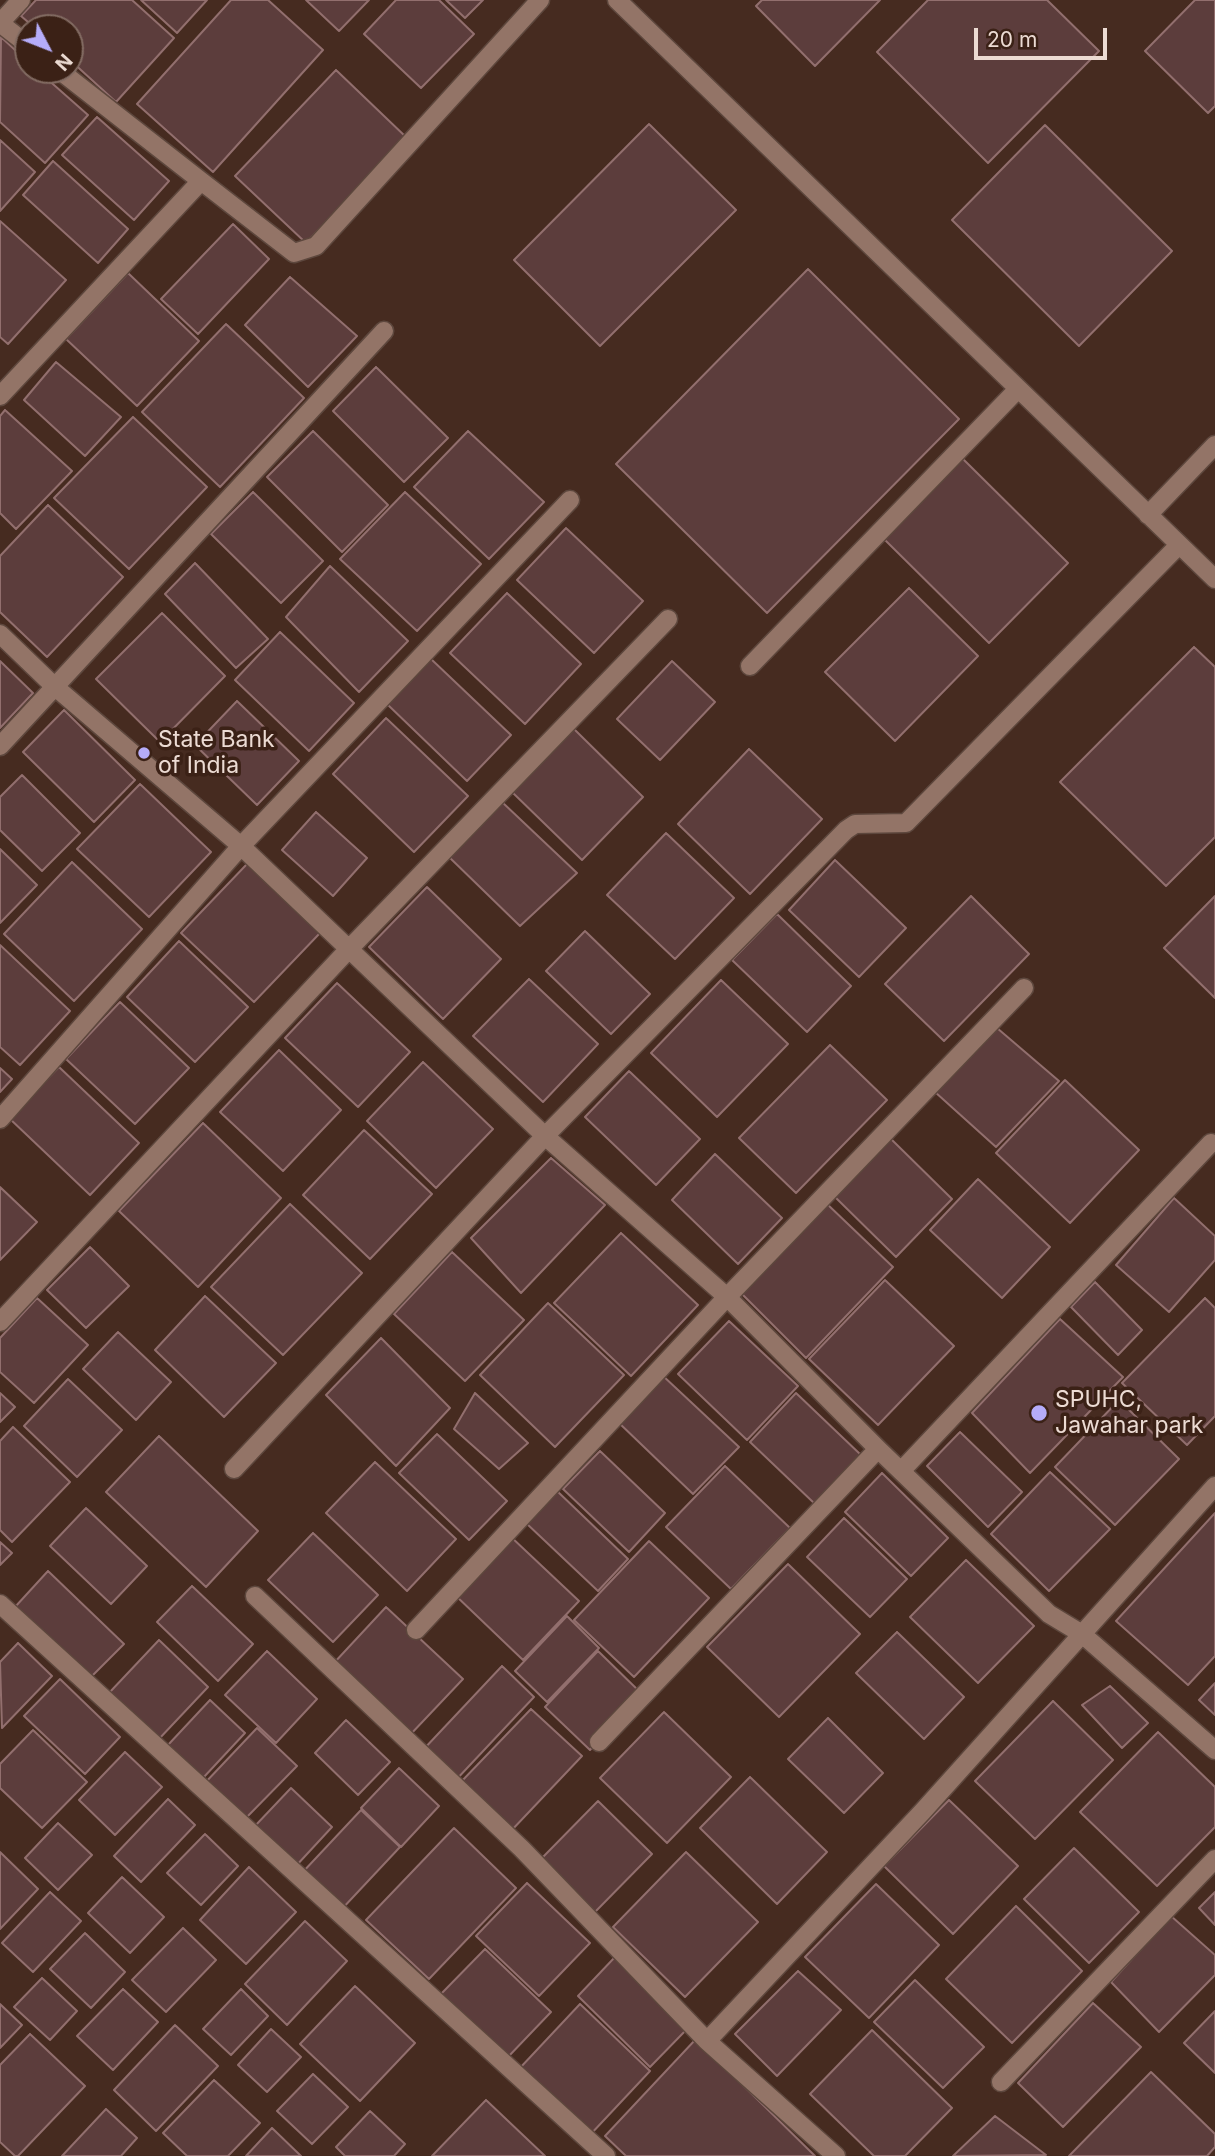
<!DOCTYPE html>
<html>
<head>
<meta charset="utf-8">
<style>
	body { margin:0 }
	#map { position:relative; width:1215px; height:2156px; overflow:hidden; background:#462b20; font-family:Inter,sans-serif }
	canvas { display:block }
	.north { position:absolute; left:14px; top:14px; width:70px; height:70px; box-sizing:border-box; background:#3b2116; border:2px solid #826b62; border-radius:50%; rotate:132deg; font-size:19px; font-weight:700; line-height:28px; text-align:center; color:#ecdbd3 }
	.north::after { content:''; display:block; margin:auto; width:24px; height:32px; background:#b5acf9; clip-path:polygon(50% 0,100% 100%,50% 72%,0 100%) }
	.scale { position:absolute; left:974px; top:28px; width:133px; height:32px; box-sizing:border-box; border:4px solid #ecdbd3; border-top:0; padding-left:9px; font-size:21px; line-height:24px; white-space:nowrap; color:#ecdbd3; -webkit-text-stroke:5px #3b2116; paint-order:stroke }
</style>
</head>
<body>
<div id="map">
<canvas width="1215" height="2156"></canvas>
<div class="north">N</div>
<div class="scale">20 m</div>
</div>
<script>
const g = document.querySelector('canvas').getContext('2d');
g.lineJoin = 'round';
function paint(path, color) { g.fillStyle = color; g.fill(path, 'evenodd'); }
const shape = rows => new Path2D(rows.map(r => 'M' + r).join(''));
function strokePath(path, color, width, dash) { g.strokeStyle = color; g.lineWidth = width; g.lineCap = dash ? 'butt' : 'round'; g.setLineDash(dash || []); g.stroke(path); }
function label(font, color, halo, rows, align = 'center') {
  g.font = font + ' Inter,sans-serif'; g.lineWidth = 7; g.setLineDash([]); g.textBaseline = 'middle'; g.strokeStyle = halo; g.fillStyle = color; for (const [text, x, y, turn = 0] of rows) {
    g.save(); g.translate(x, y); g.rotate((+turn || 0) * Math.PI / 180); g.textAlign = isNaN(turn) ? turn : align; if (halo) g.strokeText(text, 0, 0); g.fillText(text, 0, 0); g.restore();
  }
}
const building = shape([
	[36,0,132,0,174,38,116,102,70,60,70,28,35,28,21,16,36,0],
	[141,0,207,0,177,33,141,0],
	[231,0,268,0,323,50,213,172,137,104,231,0],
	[306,0,369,0,339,31,306,0],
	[396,0,439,0,474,34,421,88,364,34,396,0],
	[446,0,483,0,465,18,446,0],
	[762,0,880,0,815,66,756,6,762,0],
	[928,0,1047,0,1099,51,988,163,877,52,928,0],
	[1195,0,1215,0,1215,106,1208,113,1145,51,1195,0],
	[1,37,28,62,28,70,37,70,88,115,45,163,0,122,1,37],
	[336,70,407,138,306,243,235,176,336,70],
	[97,117,169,181,134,220,62,155,97,117],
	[649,124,736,210,600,346,514,260,649,124],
	[1045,125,1172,251,1079,346,952,220,1045,125],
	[0,140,35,172,0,211,0,140],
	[53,161,128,229,98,263,23,195,53,161],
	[0,221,66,280,8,344,0,337,0,221],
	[233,224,269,259,198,334,161,299,233,224],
	[808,269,959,419,767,613,616,464,808,269],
	[128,273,199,341,137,406,66,339,128,273],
	[290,277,357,336,308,387,245,325,290,277],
	[226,324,304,398,220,487,142,412,226,324],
	[56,362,121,417,85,456,24,400,56,362],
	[376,367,448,438,404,482,333,411,376,367],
	[5,410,72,471,16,529,0,513,0,416,5,410],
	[133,417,207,487,129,569,54,498,133,417],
	[313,431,388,505,342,552,267,477,313,431],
	[468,431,544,502,489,559,414,487,468,431],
	[961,457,1068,563,989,643,882,537,961,457],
	[253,492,323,561,281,603,211,534,253,492],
	[405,492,481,564,417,631,340,559,405,492],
	[48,505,123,577,47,657,0,612,0,556,48,505],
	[566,528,643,601,594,653,517,580,566,528],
	[195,563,268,639,236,668,165,594,195,563],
	[330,566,408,641,359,692,286,617,330,566],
	[909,588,978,656,895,741,825,672,909,588],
	[507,593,581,664,525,724,450,653,507,593],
	[162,613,225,676,160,742,96,679,162,613],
	[280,632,354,703,309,751,235,680,280,632],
	[1194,647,1215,667,1215,837,1166,886,1060,782,1194,647],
	[431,659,511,735,467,781,387,704,431,659],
	[0,661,33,693,0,728,0,661],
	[672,661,715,702,660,760,617,719,672,661],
	[237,701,299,761,257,805,195,745,237,701],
	[64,710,135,780,94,822,23,752,64,710],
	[386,718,468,796,414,852,333,774,386,718],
	[574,729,643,797,582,860,512,792,574,729],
	[749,749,822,819,750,894,678,824,749,749],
	[22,775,80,833,42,871,0,830,0,797,22,775],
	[140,784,211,852,149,917,77,849,140,784],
	[502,802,577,873,520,926,449,857,502,802],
	[316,812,367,858,333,896,282,850,316,812],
	[666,833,734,898,675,959,607,895,666,833],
	[0,849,37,885,0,923,0,849],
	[835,860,906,928,859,977,789,910,835,860],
	[72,862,142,929,74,1001,4,934,72,862],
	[247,864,320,933,254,1002,181,933,247,864],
	[427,887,501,959,443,1019,369,947,427,887],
	[971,896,1029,954,944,1041,885,984,971,896],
	[1215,896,1215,998,1164,948,1215,896],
	[777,914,851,986,807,1032,732,960,777,914],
	[585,931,650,994,611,1034,546,971,585,931],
	[179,941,248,1007,195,1062,127,997,179,941],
	[0,945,70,1011,20,1065,0,1047,0,945],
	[529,979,598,1044,543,1102,473,1036,529,979],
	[721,980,788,1044,717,1117,651,1053,721,980],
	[337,983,410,1052,358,1107,285,1038,337,983],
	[120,1002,189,1068,135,1124,66,1059,120,1002],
	[997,1028,1059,1081,996,1147,935,1092,997,1028],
	[830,1045,887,1100,796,1193,739,1138,830,1045],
	[279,1050,341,1110,283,1171,220,1112,279,1050],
	[423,1062,493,1129,436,1188,367,1121,423,1062],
	[59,1067,139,1143,90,1195,9,1118,59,1067],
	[0,1068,12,1079,0,1092,0,1068],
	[629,1071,700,1139,656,1185,585,1117,629,1071],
	[1065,1080,1139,1150,1070,1223,996,1153,1065,1080],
	[203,1123,281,1198,198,1287,119,1211,203,1123],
	[364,1130,432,1194,370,1259,303,1195,364,1130],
	[890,1138,952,1199,896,1257,834,1196,890,1138],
	[715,1154,782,1218,738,1264,672,1200,715,1154],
	[551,1158,605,1205,521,1293,471,1238,551,1158],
	[978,1179,1050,1247,1002,1298,930,1230,978,1179],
	[0,1187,37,1222,0,1260,0,1187],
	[1174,1198,1215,1236,1215,1260,1169,1312,1116,1265,1174,1198],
	[826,1203,893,1267,806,1358,742,1294,826,1203],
	[290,1204,362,1273,283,1355,211,1287,290,1204],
	[621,1233,698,1305,631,1376,554,1303,621,1233],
	[90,1247,129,1286,86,1328,47,1290,90,1247],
	[452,1252,524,1320,465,1381,394,1314,452,1252],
	[885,1280,954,1346,878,1425,809,1359,885,1280],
	[1095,1282,1142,1330,1118,1355,1071,1307,1095,1282],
	[205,1296,276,1363,224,1417,155,1350,205,1296],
	[37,1298,88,1345,34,1403,0,1372,0,1338,37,1298],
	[1205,1298,1215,1308,1215,1416,1187,1445,1122,1383,1205,1298],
	[548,1303,624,1375,555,1447,480,1375,548,1303],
	[1060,1319,1123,1377,1030,1473,972,1413,1060,1319],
	[729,1321,798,1386,747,1440,678,1374,729,1321],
	[118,1332,171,1382,136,1420,83,1369,118,1332],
	[381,1338,450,1408,396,1466,326,1395,381,1338],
	[662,1375,739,1447,693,1494,618,1422,662,1375],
	[68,1379,122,1430,77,1477,24,1426,68,1379],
	[0,1393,15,1407,0,1422,0,1393],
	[475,1393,528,1443,499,1469,454,1429,475,1393],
	[796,1393,861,1455,815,1504,750,1442,796,1393],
	[1119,1400,1179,1459,1115,1525,1055,1467,1119,1400],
	[13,1427,70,1482,12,1542,0,1530,0,1441,13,1427],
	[960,1432,1022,1492,988,1527,927,1466,960,1432],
	[437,1434,507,1501,469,1540,399,1473,437,1434],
	[159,1436,258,1531,206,1587,106,1492,159,1436],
	[600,1451,665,1513,629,1552,563,1489,600,1451],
	[375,1462,456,1539,407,1591,326,1513,375,1462],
	[725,1466,790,1528,731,1589,666,1527,725,1466],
	[1050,1472,1110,1529,1049,1591,991,1534,1050,1472],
	[882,1473,948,1538,911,1576,845,1512,882,1473],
	[556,1490,628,1559,598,1591,526,1523,556,1490],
	[86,1508,147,1566,111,1604,50,1546,86,1508],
	[1215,1513,1215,1656,1188,1685,1116,1621,1215,1513],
	[844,1518,907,1579,870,1617,807,1557,844,1518],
	[313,1533,378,1595,333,1642,268,1580,313,1533],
	[510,1536,579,1601,523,1660,454,1594,510,1536],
	[649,1541,709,1598,634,1677,574,1620,649,1541],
	[0,1542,12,1553,0,1565,0,1542],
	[966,1560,1034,1626,978,1683,910,1617,966,1560],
	[788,1564,860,1634,779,1717,707,1647,788,1564],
	[48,1571,124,1644,90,1678,15,1607,48,1571],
	[192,1586,253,1644,218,1681,157,1622,192,1586],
	[386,1607,463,1679,409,1736,333,1664,386,1607],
	[567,1616,599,1648,547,1702,515,1671,567,1616],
	[897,1632,964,1697,924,1739,856,1673,897,1632],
	[159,1640,208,1687,158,1740,109,1693,159,1640],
	[18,1643,52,1676,2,1728,0,1662,18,1643],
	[267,1651,317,1699,276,1743,225,1695,267,1651],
	[598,1651,642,1694,590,1750,545,1707,598,1651],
	[502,1666,534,1697,454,1782,422,1751,502,1666],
	[60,1679,120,1737,85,1774,24,1716,60,1679],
	[1215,1683,1215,1715,1199,1700,1215,1683],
	[1110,1686,1148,1723,1122,1748,1082,1705,1110,1686],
	[210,1700,245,1733,203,1778,168,1745,210,1700],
	[1053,1701,1113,1760,1035,1839,975,1781,1053,1701],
	[531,1709,582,1756,510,1832,459,1784,531,1709],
	[664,1712,731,1777,667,1843,600,1778,664,1712],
	[828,1718,883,1773,844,1813,788,1759,828,1718],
	[346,1720,390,1762,358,1795,315,1753,346,1720],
	[257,1728,297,1766,243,1821,203,1785,257,1728],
	[33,1730,87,1782,42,1828,0,1788,0,1764,33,1730],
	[1158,1732,1215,1787,1215,1827,1157,1886,1080,1812,1158,1732],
	[125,1752,162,1787,115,1835,79,1800,125,1752],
	[399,1768,439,1806,401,1847,361,1808,399,1768],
	[750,1777,827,1852,777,1904,700,1828,750,1777],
	[291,1788,332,1827,295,1867,254,1827,291,1788],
	[168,1799,195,1825,141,1882,114,1856,168,1799],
	[949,1800,1018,1866,953,1934,884,1866,949,1800],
	[598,1801,652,1854,595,1912,542,1858,598,1801],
	[361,1810,400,1847,340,1911,301,1874,361,1810],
	[58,1823,92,1855,58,1890,25,1858,58,1823],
	[454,1828,516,1888,429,1979,366,1920,454,1828],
	[205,1834,238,1866,201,1905,167,1873,205,1834],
	[1074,1848,1139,1912,1089,1963,1024,1899,1074,1848],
	[0,1852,38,1889,0,1929,0,1852],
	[686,1852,758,1922,685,1997,613,1927,686,1852],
	[249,1867,296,1912,246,1964,200,1920,249,1867],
	[122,1877,164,1917,130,1953,88,1913,122,1877],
	[527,1883,590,1943,539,1996,476,1936,527,1883],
	[876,1884,939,1945,869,2018,805,1957,876,1884],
	[50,1892,81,1921,33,1972,2,1943,50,1892],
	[1215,1892,1215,1925,1199,1908,1215,1892],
	[1016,1906,1082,1971,1012,2043,946,1979,1016,1906],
	[1171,1916,1215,1955,1215,1975,1159,2032,1111,1982,1171,1916],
	[305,1921,347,1961,287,2025,245,1984,305,1921],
	[183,1928,216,1960,166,2012,132,1980,183,1928],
	[85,1933,125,1972,91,2008,50,1969,85,1933],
	[485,1949,551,2012,507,2058,440,1995,485,1949],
	[615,1957,688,2028,650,2067,578,1996,615,1957],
	[798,1971,841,2010,777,2076,735,2034,798,1971],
	[42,1978,77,2011,50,2040,14,2007,42,1978],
	[915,1980,984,2047,943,2088,874,2022,915,1980],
	[355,1986,415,2043,360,2101,300,2044,355,1986],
	[123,1989,158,2022,113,2070,77,2036,123,1989],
	[241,1989,268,2016,231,2055,203,2029,241,1989],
	[1093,2003,1141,2047,1063,2127,1018,2083,1093,2003],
	[0,2004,22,2025,0,2048,0,2004],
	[580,2004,650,2071,589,2136,519,2069,580,2004],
	[1215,2011,1215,2073,1184,2043,1215,2011],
	[175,2025,218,2066,156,2131,114,2090,175,2025],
	[271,2029,301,2057,267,2092,238,2065,271,2029],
	[872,2030,952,2108,905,2156,874,2156,810,2094,872,2030],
	[30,2034,85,2086,18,2156,15,2156,0,2142,0,2065,30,2034],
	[696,2039,815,2156,626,2156,605,2136,696,2039],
	[1151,2072,1215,2134,1215,2147,1207,2156,1069,2156,1151,2072],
	[313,2074,348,2107,312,2144,277,2111,313,2074],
	[214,2080,260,2123,228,2156,187,2156,163,2133,214,2080],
	[486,2100,545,2156,432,2156,486,2100],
	[106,2109,137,2138,121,2156,62,2156,106,2109],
	[370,2111,405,2144,394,2156,345,2156,336,2147,370,2111],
	[995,2116,1046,2155,953,2156,995,2116],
	[272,2128,301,2156,246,2156,272,2128]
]);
const street = shape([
	[21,0,0,23,28,45],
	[617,0,1215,579],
	[201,181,294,253,316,246,540,0],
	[0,396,201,181,59,70],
	[1148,515,1215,445],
	[0,634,54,686,241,846,545,1136,727,1297,878,1449,1049,1614,1082,1634,1215,1750],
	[750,666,1018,389],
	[0,746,384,331],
	[0,1119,241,846,570,500],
	[0,1322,348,950,668,619],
	[234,1469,545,1136,846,830,855,824,906,823,1179,545],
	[902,1470,1211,1143],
	[255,1596,522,1849,707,2041,836,2156],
	[0,1604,606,2156],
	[416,1630,727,1297,1024,988],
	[599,1742,878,1449],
	[707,2041,923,1811,1215,1486],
	[1001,2082,1215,1859]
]);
const markers = [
	[144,753,7,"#b5acf9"],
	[1039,1413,9,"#b5acf9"]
];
const poiNames = [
	["State Bank",158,740],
	["of India",158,766],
	["SPUHC,",1055,1400],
	["Jawahar park",1055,1426]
];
paint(building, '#5c3d3c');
strokePath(building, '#926f6e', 2);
strokePath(street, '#5d473d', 21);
strokePath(street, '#937467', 18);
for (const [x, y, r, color] of markers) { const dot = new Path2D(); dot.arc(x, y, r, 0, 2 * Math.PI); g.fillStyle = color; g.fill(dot); strokePath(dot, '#3b2116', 2.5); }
label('23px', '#ecdbd3', '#3b2116', poiNames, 'left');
</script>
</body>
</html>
